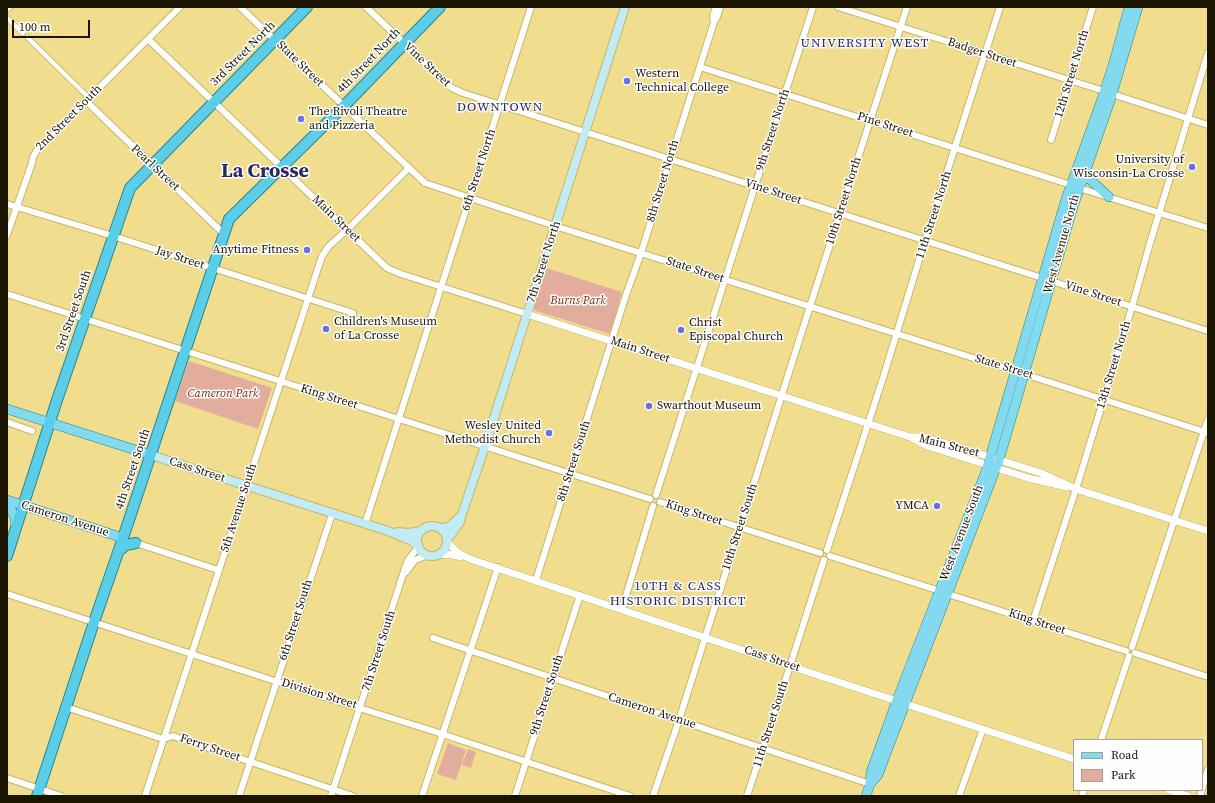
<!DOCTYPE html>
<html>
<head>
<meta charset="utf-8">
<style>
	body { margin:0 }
	#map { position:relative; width:1215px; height:803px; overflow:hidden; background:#f0de8e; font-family:"Source Serif 4",serif }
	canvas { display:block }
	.frame { position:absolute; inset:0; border:8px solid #1b1500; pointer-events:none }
	.legend { position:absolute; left:1073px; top:739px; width:130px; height:52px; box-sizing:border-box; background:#fefefe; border:1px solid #a3a198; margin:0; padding:5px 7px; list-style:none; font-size:12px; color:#1b1500 }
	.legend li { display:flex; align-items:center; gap:8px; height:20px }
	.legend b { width:20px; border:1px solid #a3a198 }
	.scale { position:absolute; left:12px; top:20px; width:78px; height:18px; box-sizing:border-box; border:2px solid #1b1500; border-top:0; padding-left:5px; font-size:12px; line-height:14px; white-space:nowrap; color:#1b1500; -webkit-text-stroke:3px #fefefe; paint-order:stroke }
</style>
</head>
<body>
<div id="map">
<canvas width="1215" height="803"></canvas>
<div class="frame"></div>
<ul class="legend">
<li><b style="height:5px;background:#83daee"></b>Road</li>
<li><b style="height:11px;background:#e3ad9d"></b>Park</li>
</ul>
<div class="scale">100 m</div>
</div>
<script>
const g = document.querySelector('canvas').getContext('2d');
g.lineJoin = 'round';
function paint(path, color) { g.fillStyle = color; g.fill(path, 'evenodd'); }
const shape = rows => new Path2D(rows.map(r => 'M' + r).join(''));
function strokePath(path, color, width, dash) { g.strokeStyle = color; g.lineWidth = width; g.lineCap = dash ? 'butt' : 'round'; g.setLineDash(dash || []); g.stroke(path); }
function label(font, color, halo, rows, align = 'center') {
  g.font = font + ' "Source Serif 4",serif'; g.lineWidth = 3; g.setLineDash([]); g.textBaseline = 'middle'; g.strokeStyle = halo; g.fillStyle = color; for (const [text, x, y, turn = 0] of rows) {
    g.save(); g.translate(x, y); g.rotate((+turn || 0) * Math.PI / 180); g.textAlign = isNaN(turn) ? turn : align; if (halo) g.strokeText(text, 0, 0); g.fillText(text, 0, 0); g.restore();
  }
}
const green = shape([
	[546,268,622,292,610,334,533,310],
	[189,361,272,388,258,429,175,401],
	[448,743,466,750,456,780,437,774],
	[468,749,476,752,471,768,462,765]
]);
const pedestrian = shape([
	[7,18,23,33],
	[27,37,89,98]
]);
const minor = shape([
	[240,7,425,183,555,226,1024,374,1208,433],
	[366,7,447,84,452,88,463,93,1208,331],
	[716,7,713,16,714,22,717,17,720,7],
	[838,7,1104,91],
	[7,9,9,7],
	[148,39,387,268,401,274,527,314],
	[700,67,1071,185],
	[1112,94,1208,125],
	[86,101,224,234],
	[1051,140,1093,7],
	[1079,188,1208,228],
	[7,204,113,236,353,313],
	[7,235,32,163,33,157,37,150,180,7],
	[7,294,650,499],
	[7,422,32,431],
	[656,495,755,186,813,7],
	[660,502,820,553],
	[365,524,531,7],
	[136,543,218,570],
	[827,550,883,378,923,247,1000,7],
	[830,556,940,591],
	[406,572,415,560,428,555],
	[536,580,626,295,641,253,714,22],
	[7,594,318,695,436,732,630,796],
	[948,594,1126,651],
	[622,609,653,506],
	[1033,621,1076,489,1132,307,1150,243,1208,53],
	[433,638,870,784],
	[1132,647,1208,419],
	[1135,653,1208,677],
	[66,707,163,739,173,736,353,796],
	[1101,740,1129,656],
	[7,778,61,796],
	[145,796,322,256,329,246,347,230,409,168],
	[239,796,332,514],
	[331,796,406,565,408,560,419,546],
	[422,796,498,567],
	[515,796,580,595],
	[653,796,679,720,810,306,907,7],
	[747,796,790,666,824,560],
	[959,796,983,729],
	[1082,796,1084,790],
	[1200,796,1208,769]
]);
const tertiary = shape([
	[527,314,910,437,924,437,990,457,1041,473,1076,489,1208,531],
	[912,438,928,446,987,465,1028,478,1067,487],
	[447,542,457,552,470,559,796,668,1074,759],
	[440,554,453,555,460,557],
	[1169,790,1188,796]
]);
const secondary = shape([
	[151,455,388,531,410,540,418,545],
	'417 541a15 15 0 1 1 30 0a15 15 0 1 1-30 0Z',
	[440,528,449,527,460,517],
	[398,532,409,533,421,531],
	[447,540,460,522,461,517,485,446,625,7]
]);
const primary = shape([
	[1084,174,1109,197],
	[7,409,151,455],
	[7,500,123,538],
	[7,505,10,508,15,517,16,527],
	[870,784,878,775,885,756,999,460,1073,207,1110,101,1138,7],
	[866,796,870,784,871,772,897,700,986,471,1058,226,1066,199,1102,99,1114,62,1129,7]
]);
const trunk = shape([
	[119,551,126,545,136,543],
	[7,556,57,400,130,188,307,7],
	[37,796,94,622,123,538,229,219,344,106,440,7]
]);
const markers = [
	[627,81,4,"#696fe8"],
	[301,119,4,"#696fe8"],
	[1192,167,4,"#696fe8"],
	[307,250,4,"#696fe8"],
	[326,329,4,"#696fe8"],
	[681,330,4,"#696fe8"],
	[649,406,4,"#696fe8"],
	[549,433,4,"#696fe8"],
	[937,506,4,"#696fe8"]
];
const streetNames = [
	["Badger Street",982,53,18],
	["3rd Street North",243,54,-45],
	["4th Street North",369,61,-46],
	["State Street",300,64,44],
	["Vine Street",427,65,43],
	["12th Street North",1072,74,-73],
	["2nd Street South",69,118,-45],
	["Pine Street",885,125,18],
	["9th Street North",773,130,-72],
	["Pearl Street",155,168,43],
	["6th Street North",479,170,-72],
	["8th Street North",663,181,-73],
	["Vine Street",773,192,18],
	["10th Street North",844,201,-72],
	["11th Street North",934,215,-72],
	["Main Street",336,219,44],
	["West Avenue North",1062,244,-74],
	["Jay Street",180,258,18],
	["7th Street North",544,262,-72],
	["State Street",695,270,18],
	["Vine Street",1093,294,18],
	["3rd Street South",74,311,-71],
	["Main Street",640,350,18],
	["13th Street North",1114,365,-73],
	["State Street",1004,367,17],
	["King Street",329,397,17],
	["Main Street",949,446,14],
	["8th Street South",574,461,-72],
	["4th Street South",133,469,-71],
	["Cass Street",197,470,18],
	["5th Avenue South",239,508,-72],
	["King Street",694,513,18],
	["Cameron Avenue",65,519,18],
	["10th Street South",740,527,-72],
	["West Avenue South",962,533,-69],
	["6th Street South",296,620,-72],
	["King Street",1037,622,18],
	["7th Street South",379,651,-72],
	["Cass Street",772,659,19],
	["Division Street",319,694,17],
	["9th Street South",547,695,-72],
	["Cameron Avenue",652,711,18],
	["11th Street South",771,724,-72],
	["Ferry Street",210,748,19]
];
const poiNames = [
	["Western",635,74],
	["Technical College",635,88],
	["The Rivoli Theatre",309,112],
	["and Pizzeria",309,126],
	["University of",1184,160,"right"],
	["Wisconsin-La Crosse",1184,174,"right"],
	["Anytime Fitness",299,250,"right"],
	["Children's Museum",334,322],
	["of La Crosse",334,336],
	["Christ",689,323],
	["Episcopal Church",689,337],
	["Swarthout Museum",657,406],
	["Wesley United",541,426,"right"],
	["Methodist Church",541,440,"right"],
	["YMCA",929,506,"right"]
];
const parkNames = [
	["Burns Park",578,301],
	["Cameron Park",223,394]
];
const neighbourhoodNames = [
	["UNIVERSITY WEST",865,44],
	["DOWNTOWN",500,108],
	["10TH & CASS",678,587],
	["HISTORIC DISTRICT",678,602]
];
const townNames = [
	["La Crosse",265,172]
];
paint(green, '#e3ad9d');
strokePath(pedestrian, '#c8b667', 6);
strokePath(minor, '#c8b667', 8);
strokePath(tertiary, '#c8b667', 8);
strokePath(secondary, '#c8b667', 10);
strokePath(primary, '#298593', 10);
strokePath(trunk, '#298593', 12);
strokePath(pedestrian, '#fff', 4.5);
strokePath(minor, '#fff', 6);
strokePath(tertiary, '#fff', 7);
strokePath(secondary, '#c1ecf6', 8);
strokePath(primary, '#83daee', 9);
strokePath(trunk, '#5acee8', 10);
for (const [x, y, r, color] of markers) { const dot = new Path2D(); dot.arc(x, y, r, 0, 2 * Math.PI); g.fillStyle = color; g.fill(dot); strokePath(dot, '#fefefe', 1.5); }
label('12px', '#1b1500', '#fefefe', streetNames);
label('12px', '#1b1500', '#fefefe', poiNames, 'left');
label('italic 12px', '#752c16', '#fefefe', parkNames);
g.letterSpacing = '1px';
label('13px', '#262962', '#fefefe', neighbourhoodNames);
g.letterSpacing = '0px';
label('bold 20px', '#262962', '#fefefe', townNames);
</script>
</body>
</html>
